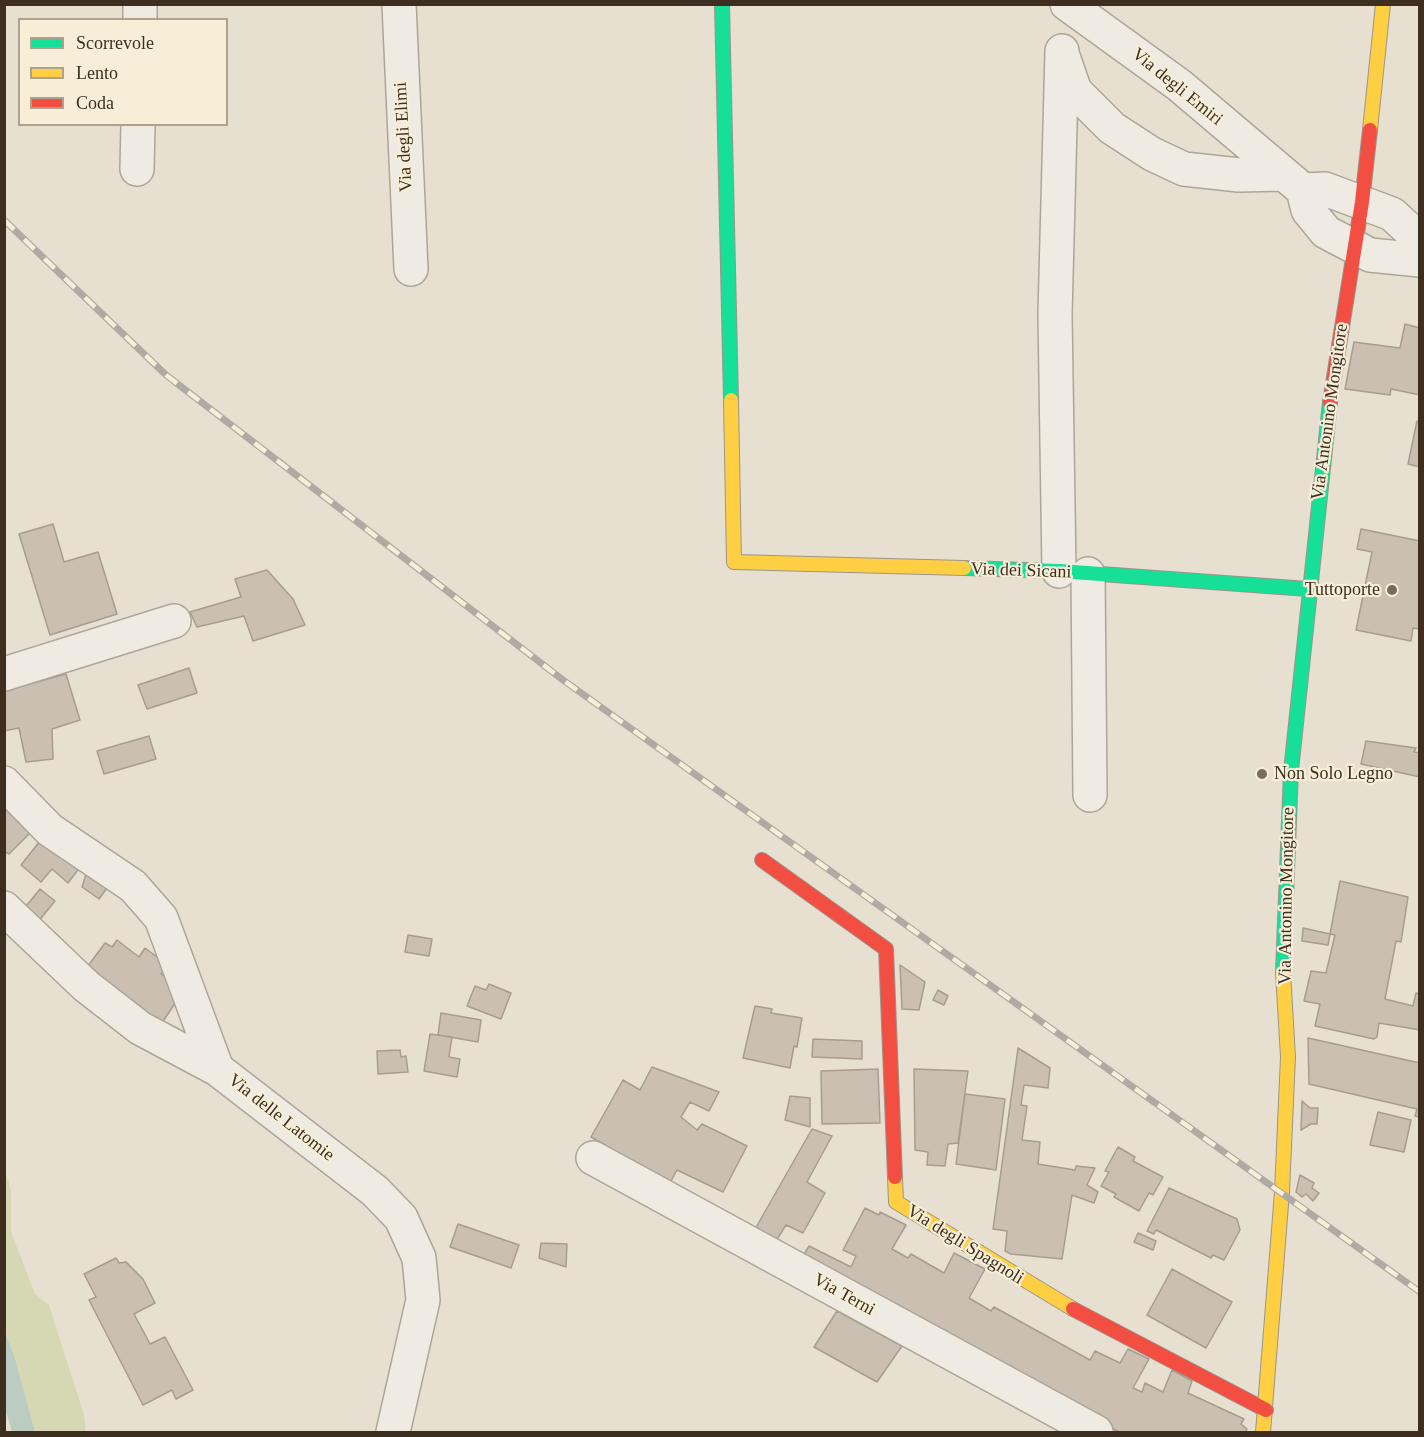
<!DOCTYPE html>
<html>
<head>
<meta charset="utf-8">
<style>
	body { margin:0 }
	#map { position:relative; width:1424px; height:1437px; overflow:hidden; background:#e7e0d1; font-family:"Times New Roman",serif }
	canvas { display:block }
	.frame { position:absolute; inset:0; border:6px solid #3d2e20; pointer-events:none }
	.legend { position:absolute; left:18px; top:18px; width:210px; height:108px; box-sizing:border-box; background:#f7eed8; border:2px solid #ada18e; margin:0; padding:8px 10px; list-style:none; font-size:18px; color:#3d2e20 }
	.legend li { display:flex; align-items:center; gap:12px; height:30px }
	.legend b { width:30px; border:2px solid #ada18e }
</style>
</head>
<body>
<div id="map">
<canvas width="1424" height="1437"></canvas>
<div class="frame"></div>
<ul class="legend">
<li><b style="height:8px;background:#16e098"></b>Scorrevole</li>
<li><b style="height:8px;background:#ffcf43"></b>Lento</li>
<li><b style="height:8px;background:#f24e42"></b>Coda</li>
</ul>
</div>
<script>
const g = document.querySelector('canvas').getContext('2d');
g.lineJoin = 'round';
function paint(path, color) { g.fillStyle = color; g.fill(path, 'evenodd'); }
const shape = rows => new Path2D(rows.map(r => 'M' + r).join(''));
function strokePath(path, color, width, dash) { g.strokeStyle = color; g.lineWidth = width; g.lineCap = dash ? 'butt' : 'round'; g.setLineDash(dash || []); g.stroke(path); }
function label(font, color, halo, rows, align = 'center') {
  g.font = font + ' "Times New Roman",serif'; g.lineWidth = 4.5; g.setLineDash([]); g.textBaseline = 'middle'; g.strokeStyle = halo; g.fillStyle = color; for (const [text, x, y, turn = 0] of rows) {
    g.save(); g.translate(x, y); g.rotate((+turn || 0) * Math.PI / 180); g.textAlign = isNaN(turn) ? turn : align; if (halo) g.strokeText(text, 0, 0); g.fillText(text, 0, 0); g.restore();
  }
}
const green = shape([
	[4,1167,11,1190,11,1232,35,1294,49,1305,84,1415,86,1432,35,1432,5,1329]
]);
const water = shape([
	[4,1329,15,1359,35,1432,12,1432,5,1408]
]);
const building = shape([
	[1405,324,1420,328,1420,395,1391,389,1390,395,1345,389,1354,342,1400,348,1405,324],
	[1417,421,1420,421,1420,467,1408,464,1417,421],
	[53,524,64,562,98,552,117,614,50,635,19,534,53,524],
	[1361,529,1420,541,1420,629,1413,628,1411,641,1356,630,1372,552,1357,549,1361,529],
	[267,570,293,599,305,625,253,641,244,616,197,627,190,612,241,597,235,579,267,570],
	[189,668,197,693,147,709,138,685,189,668],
	[66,674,80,720,52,729,53,759,26,762,19,728,4,731,4,691,66,674],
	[149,736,156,759,104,774,97,751,149,736],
	[1366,741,1416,748,1414,752,1420,753,1420,777,1361,764,1366,741],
	[4,796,36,827,9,854,4,851,4,796],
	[44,836,81,866,68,883,52,869,41,882,21,865,44,836],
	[87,871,110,884,99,899,82,887,87,871],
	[1340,881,1408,897,1401,942,1396,941,1385,999,1413,1006,1416,993,1420,994,1420,1030,1379,1023,1377,1037,1374,1039,1315,1026,1320,1004,1304,1001,1311,971,1326,973,1335,935,1330,934,1340,881],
	[40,889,55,901,38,922,23,910,40,889],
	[1303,928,1330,934,1328,945,1302,941,1303,928],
	[408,935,432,939,429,956,405,952,408,935],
	[117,940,139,957,145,948,168,965,161,974,183,991,160,1026,85,970,105,943,112,947,117,940],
	[900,965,925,982,919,1010,902,1009,900,965],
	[489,984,511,993,501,1019,467,1006,475,986,486,990,489,984],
	[938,990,948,996,944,1005,933,1000,938,990],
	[755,1006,772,1009,771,1013,802,1018,797,1047,794,1046,790,1068,743,1058,755,1006],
	[441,1013,481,1020,478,1042,438,1035,441,1013],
	[430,1034,452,1037,449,1057,460,1059,457,1077,424,1071,430,1034],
	[1308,1038,1420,1063,1420,1117,1415,1116,1417,1109,1309,1084,1308,1038],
	[813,1039,862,1041,862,1059,812,1057,813,1039],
	[1018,1048,1050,1068,1048,1088,1024,1085,1021,1105,1027,1106,1022,1140,1040,1142,1038,1164,1075,1170,1076,1166,1095,1168,1087,1185,1098,1192,1094,1203,1072,1195,1062,1259,1011,1254,1005,1251,1007,1231,993,1229,1018,1048],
	[400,1050,401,1057,406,1056,408,1072,378,1074,377,1051,400,1050],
	[652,1067,719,1092,709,1111,690,1102,681,1117,697,1130,702,1124,747,1146,723,1192,677,1170,670,1183,591,1137,623,1080,640,1090,652,1067],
	[878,1069,880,1123,822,1124,821,1071,878,1069],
	[914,1069,968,1071,958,1143,948,1144,945,1166,927,1165,928,1152,915,1150,914,1069],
	[965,1094,1005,1099,996,1170,956,1164,965,1094],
	[790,1096,810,1098,810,1127,785,1120,790,1096],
	[1302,1101,1310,1108,1318,1108,1317,1124,1311,1124,1301,1130,1302,1101],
	[1378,1112,1411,1120,1404,1152,1370,1145,1378,1112],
	[812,1129,832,1136,807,1182,825,1193,803,1233,786,1225,774,1244,754,1231,812,1129],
	[1118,1147,1135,1157,1133,1161,1163,1177,1153,1195,1149,1193,1139,1211,1114,1197,1116,1194,1101,1186,1109,1172,1105,1171,1118,1147],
	[1300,1175,1314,1183,1312,1188,1319,1193,1313,1201,1306,1194,1302,1197,1296,1192,1300,1175],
	[1169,1188,1237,1219,1240,1230,1224,1260,1213,1255,1211,1258,1156,1230,1154,1234,1147,1231,1169,1188],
	[865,1208,879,1215,880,1212,906,1225,892,1249,908,1258,911,1254,944,1273,954,1253,985,1269,969,1298,991,1311,994,1307,1090,1360,1095,1351,1120,1363,1128,1349,1149,1359,1133,1388,1142,1392,1145,1383,1163,1392,1172,1370,1192,1381,1188,1393,1244,1419,1241,1424,1247,1429,1245,1432,1119,1432,802,1258,809,1246,851,1267,856,1256,843,1250,865,1208],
	[458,1224,519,1245,511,1268,450,1247,458,1224],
	[1138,1233,1156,1241,1153,1250,1134,1242,1138,1233],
	[541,1243,567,1244,566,1267,539,1258,541,1243],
	[116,1258,119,1263,126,1262,143,1279,155,1303,134,1314,150,1344,165,1337,193,1390,176,1399,172,1390,143,1405,89,1300,96,1297,84,1274,116,1258],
	[1172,1269,1232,1302,1206,1348,1147,1315,1172,1269],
	[837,1311,902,1346,877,1382,814,1347,837,1311]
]);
const street = shape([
	[399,4,411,269],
	[1067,4,1179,85,1303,190,1308,210,1326,232,1370,255,1420,260],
	[140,20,140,4],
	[1064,59,1075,91,1112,128,1152,154,1184,169,1239,175,1283,174],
	[137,169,138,124],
	[1303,190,1325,189,1392,214,1417,237,1420,243],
	[1059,571,1055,314,1062,51],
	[1088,574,1090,795],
	[4,674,174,621],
	[4,783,50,830,133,886,161,918,217,1069,375,1191,401,1218,419,1258,423,1300,393,1432],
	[4,908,86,986,140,1028,217,1069],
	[593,1158,1096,1432]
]);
const fast = shape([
	[722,4,731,400],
	[964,568,1059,571,1308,589],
	[1283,972,1291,771,1330,402]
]);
const slow = shape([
	[1370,130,1383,4],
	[731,400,734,562,964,568],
	[895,1177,896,1202,1073,1309],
	[1263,1432,1282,1192,1288,1057,1283,972]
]);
const jam = shape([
	[1330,402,1362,202,1370,130],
	[762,860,886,949,895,1177],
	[1073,1309,1266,1410]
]);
const rail = shape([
	[4,220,166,375,563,680,1420,1292]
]);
const markers = [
	[1392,590,6,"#786c5e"],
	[1262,774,6,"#786c5e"]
];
const streetNames = [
	["Via degli Emiri",1177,87,39],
	["Via degli Elimi",404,137,-93],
	["Via Antonino Mongitore",1330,412,-82],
	["Via dei Sicani",1021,571,2],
	["Via Antonino Mongitore",1287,896,-89],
	["Via delle Latomie",281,1118,38],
	["Via degli Spagnoli",965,1245,32],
	["Via Terni",844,1295,29]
];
const poiNames = [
	["Tuttoporte",1380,590],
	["Non Solo Legno",1274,774,"left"]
];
paint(green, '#d6d7b3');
paint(water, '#bcccc2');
paint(building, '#cbbfb2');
strokePath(building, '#a89c90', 1.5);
strokePath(street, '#ada599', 36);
strokePath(fast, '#9c958a', 16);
strokePath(slow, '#9c958a', 16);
strokePath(jam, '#9c958a', 16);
strokePath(street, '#efebe3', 33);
strokePath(fast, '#16e098', 14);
strokePath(slow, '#ffcf43', 14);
strokePath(jam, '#f24e42', 14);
strokePath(rail, '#afaaa2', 7);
strokePath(rail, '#f7eed8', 4.5, [14]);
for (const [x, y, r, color] of markers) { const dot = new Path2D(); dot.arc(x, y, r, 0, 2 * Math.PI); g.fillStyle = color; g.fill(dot); strokePath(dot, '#f7eed8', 2); }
label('18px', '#3d2e20', '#f7eed8', streetNames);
label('18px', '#3d2e20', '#f7eed8', poiNames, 'right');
</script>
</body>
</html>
